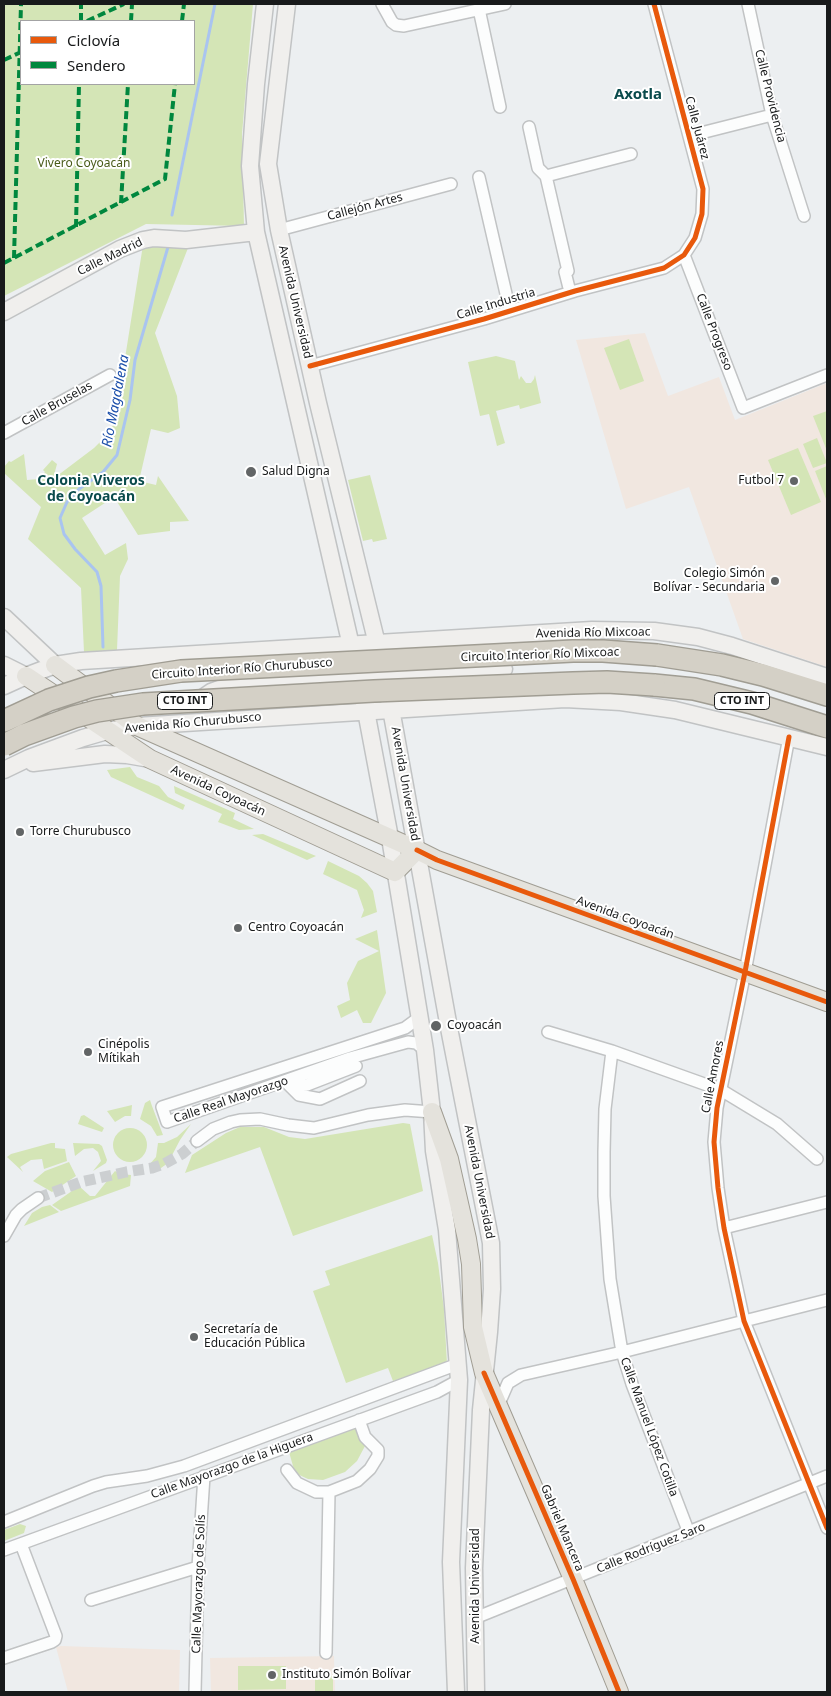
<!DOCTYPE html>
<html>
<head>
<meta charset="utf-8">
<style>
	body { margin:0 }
	#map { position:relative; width:831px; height:1696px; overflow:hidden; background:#eceff1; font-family:"Noto Sans",sans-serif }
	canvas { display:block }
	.frame { position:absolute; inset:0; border:5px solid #181a1b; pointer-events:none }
	.legend { position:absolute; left:20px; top:20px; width:175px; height:65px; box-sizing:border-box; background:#fff; border:1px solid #a3a3a4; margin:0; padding:6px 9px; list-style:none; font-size:15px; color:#181a1b }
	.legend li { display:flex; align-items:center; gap:10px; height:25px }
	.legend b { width:25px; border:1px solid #a3a3a4 }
</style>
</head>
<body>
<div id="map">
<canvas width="831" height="1696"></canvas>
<div class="frame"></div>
<ul class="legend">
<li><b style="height:6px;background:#e8590c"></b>Ciclovía</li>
<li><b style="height:6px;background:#00873e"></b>Sendero</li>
</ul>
</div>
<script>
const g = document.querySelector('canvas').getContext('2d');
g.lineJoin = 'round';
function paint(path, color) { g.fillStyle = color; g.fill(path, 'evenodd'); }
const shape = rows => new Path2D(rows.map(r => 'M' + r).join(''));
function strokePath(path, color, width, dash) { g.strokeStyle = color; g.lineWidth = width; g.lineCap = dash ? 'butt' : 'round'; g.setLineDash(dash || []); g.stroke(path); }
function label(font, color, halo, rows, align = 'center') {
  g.font = font + ' "Noto Sans",sans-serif'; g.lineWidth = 4; g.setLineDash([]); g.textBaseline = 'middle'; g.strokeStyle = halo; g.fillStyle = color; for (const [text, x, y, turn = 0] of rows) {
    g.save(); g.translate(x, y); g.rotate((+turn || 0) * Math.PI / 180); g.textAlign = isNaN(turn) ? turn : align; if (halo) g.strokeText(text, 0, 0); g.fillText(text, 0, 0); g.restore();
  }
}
const education = shape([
	[645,333,668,396,719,377,735,420,827,383,827,667,743,639,689,487,626,509,576,340],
	[61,1646,180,1650,179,1692,68,1692,56,1647],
	[334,1656,335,1692,211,1692,210,1658]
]);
const green = shape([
	[4,4,253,4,242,134,244,226,146,224,4,296],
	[21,21,194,21,194,84,21,84],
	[143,245,188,248,155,333,177,396,180,428,168,433,151,429,139,481,156,485,158,476,189,521,170,522,170,531,138,535,114,497,82,518,105,555,126,543,128,559,120,576,117,650,84,652,81,588,28,539,41,507,4,473,4,467,9,461,11,462,24,454,27,480,39,479,45,472,43,470,52,460,57,464,53,479,94,448,109,433,115,421],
	[629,339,644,381,620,390,604,348],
	[496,356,515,361,519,380,521,376,526,383,531,383,534,379,535,375,541,403,520,409,519,405,496,411,505,443,497,446,489,414,480,416,468,362],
	[827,411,827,451,813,416],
	[817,438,827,463,813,468,803,444],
	[798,448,821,502,791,515,768,460],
	[827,466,827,498,826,499,815,471],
	[370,475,387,539,373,542,372,539,363,541,348,480],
	[130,767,137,777,159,786,168,797,185,805,183,810,111,777,107,770],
	[174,786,235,813,233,819,254,829,239,830,218,822,222,814,181,796,175,793],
	[263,834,316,856,307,860,252,835],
	[328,861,359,876,367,883,373,891,377,912,361,918,364,910,357,890,323,874],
	[377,930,386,993,371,1023,363,1023,357,1010,341,1018,337,1006,350,1000,347,983,358,961,379,951,355,939],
	[150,1100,152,1106,163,1135,157,1136,151,1126,140,1119,145,1103],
	[132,1105,131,1116,125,1116,115,1122,107,1111],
	[84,1115,104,1128,102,1132,78,1124,81,1116],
	[403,1123,410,1124,423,1191,293,1236,260,1147,185,1173,192,1155,226,1133,240,1127,264,1127,289,1137,305,1139],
	[191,1124,180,1140,168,1163,154,1173,149,1165,156,1157,158,1143,164,1143,177,1137],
	'113 1145a17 17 0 1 1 34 0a17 17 0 1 1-34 0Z',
	[51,1143,55,1143,55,1148,65,1149,67,1161,44,1169,42,1159,31,1160,20,1167,23,1172,7,1157,11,1154],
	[73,1143,99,1144,102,1146,107,1160,106,1163,93,1171,101,1161,98,1152,93,1148,84,1149,75,1156],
	[69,1162,76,1176,52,1192,33,1181,45,1171],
	[115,1171,120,1174,131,1175,130,1186,61,1211,52,1205,79,1186,90,1196,95,1196],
	[50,1205,59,1212,24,1226,32,1213,42,1207],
	[432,1235,438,1263,444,1309,447,1364,393,1381,388,1368,346,1383,313,1291,330,1285,325,1271],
	[357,1426,365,1446,357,1461,345,1472,323,1480,308,1479,295,1473,289,1452],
	[20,1524,26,1526,24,1533,4,1541,4,1530],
	[238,1666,286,1666,286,1689,238,1690],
	[315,1676,333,1676,333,1692,315,1692]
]);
const stream = shape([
	[172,215,215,4],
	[103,647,101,586,97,572,75,549,64,534,60,518,67,502,79,489,103,472,117,455,130,400,135,360,168,247]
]);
const streetTunnel = shape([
	[38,1198,81,1182,126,1172,152,1168,164,1164,182,1154,197,1141]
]);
const street = shape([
	[382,4,392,22,396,25,404,26,505,4],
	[748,4,772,115,804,216],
	[479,9,500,107],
	[529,127,538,168,546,176,568,271,565,272,570,292,575,291],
	[689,136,772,115],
	[546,176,631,154],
	[479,177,510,311],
	[279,230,451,184],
	[684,255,743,408,827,375],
	[310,366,484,319,575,291,664,268,684,255,695,238,702,214,703,189,654,4],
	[4,433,110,375],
	[789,737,745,972,717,1108,714,1142,718,1188,724,1228,744,1321,827,1528],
	[420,1017,405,1028,162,1107,167,1122,350,1058,408,1042,416,1043,425,1050],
	[548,1032,612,1051,721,1090,777,1124,817,1159],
	[612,1051,605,1109,604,1152,604,1196,610,1279,622,1352,632,1384,689,1533],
	[285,1081,299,1095,320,1099,360,1081],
	[290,1086,307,1085,356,1066],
	[197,1141,213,1129,231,1122,240,1120,260,1119,288,1125,314,1128,368,1115,405,1110,432,1112],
	[724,1228,827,1202],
	[4,1236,16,1215,22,1209,38,1198],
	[498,1406,508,1383,521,1375,622,1352,827,1300],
	[287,1470,297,1483,316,1492,329,1492,357,1481,370,1469,378,1456,378,1450,365,1437,359,1420],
	[4,1522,93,1486,106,1482,147,1476,184,1466,458,1364],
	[4,1550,437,1392,459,1380],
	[91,1600,198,1567],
	[475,1618,827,1476],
	[326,1653,329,1492],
	[4,1658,52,1642,55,1640,56,1636,21,1544],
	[195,1692,198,1567,204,1476]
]);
const secondary = shape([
	[265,4,256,84,250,166,256,232,366,711,390,838,425,1050,432,1112,434,1151,447,1230,459,1380,451,1562,456,1692],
	[287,4,268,164,279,230,318,403,377,644,391,709,449,1028,491,1243,492,1289,489,1332,481,1410,474,1568,476,1692],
	[4,312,120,249,143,240,154,238,186,240,256,232],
	[4,617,55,665],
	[4,665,26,676],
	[4,686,26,676,55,665,81,661,592,630,654,631,698,637,732,646,827,677],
	[198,701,211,692,230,685,504,669],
	[33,763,105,754,127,755,150,759],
	[4,770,29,758,83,738,107,731,137,726,565,699,621,702,675,710,827,747]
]);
const primary = shape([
	[55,665,137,726,417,850,437,860,827,1002],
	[26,676,150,759,395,872,417,850],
	[432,1112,449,1159,467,1239,471,1264,473,1327,484,1373,573,1579,619,1692]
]);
const highway = shape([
	[657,655,722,665,763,675,827,695],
	[654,685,694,689,752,703,827,727]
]);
const highwayBridge = shape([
	[4,721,49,700,89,687,116,681,181,671,573,651,603,651,657,655],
	[4,745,24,735,74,717,97,711,143,704,374,691,573,683,607,682,654,685]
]);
const quiet = shape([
	[81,21,81,4],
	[87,21,124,4],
	[131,21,132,4],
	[182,21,184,4],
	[4,60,21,52],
	[121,203,128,84],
	[76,227,79,84],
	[14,258,21,4],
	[4,263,165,179,175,84]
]);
const cycleway = shape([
	[310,366,484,319,575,291,664,268,684,255,695,238,702,214,703,189,654,4],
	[789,737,745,972,717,1108,714,1142,718,1188,724,1228,744,1321,827,1528],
	[417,850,437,860,827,1002],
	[484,1373,573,1579,619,1692]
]);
const markers = [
	[251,472,6,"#626566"],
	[794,481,5,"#626566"],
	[775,581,5,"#626566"],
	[20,832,5,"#626566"],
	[238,928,5,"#626566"],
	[436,1026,6,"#626566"],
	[88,1052,5,"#626566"],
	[194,1337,5,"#626566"],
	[272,1675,5,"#626566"]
];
const shields = [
	[185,701,55],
	[742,701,55]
];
const shieldNames = [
	["CTO INT",185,701],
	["CTO INT",742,701]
];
const streetNames = [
	["Calle Providencia",770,96,76],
	["Calle Juárez",697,128,75],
	["Callejón Artes",365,207,-15],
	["Calle Madrid",110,257,-26],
	["Avenida Universidad",295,302,77],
	["Calle Industria",496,304,-17],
	["Calle Progreso",714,332,69],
	["Calle Bruselas",57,404,-29],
	["Avenida Río Mixcoac",593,633,-1],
	["Circuito Interior Río Mixcoac",540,655,-2],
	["Circuito Interior Río Churubusco",242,669,-4],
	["Avenida Río Churubusco",193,723,-5],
	["Avenida Universidad",405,784,80],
	["Avenida Coyoacán",218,791,25],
	["Avenida Coyoacán",625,918,20],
	["Calle Amores",713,1077,-79],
	["Calle Real Mayorazgo",231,1100,-19],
	["Avenida Universidad",479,1182,79],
	["Calle Manuel López Cotilla",649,1427,70],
	["Calle Mayorazgo de la Higuera",232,1466,-20],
	["Gabriel Mancera",562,1528,67],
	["Calle Rodríguez Saro",651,1548,-22],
	["Calle Mayorazgo de Solís",199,1584,-88],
	["Avenida Universidad",476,1586,-90]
];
const parkNames = [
	["Vivero Coyoacán",84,164]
];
const poiNames = [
	["Salud Digna",262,472],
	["Futbol 7",784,481,"right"],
	["Colegio Simón",765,574,"right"],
	["Bolívar - Secundaria",765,588,"right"],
	["Torre Churubusco",30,832],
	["Centro Coyoacán",248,928],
	["Coyoacán",447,1026],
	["Cinépolis",98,1045],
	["Mítikah",98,1059],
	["Secretaría de",204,1330],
	["Educación Pública",204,1344],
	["Instituto Simón Bolívar",282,1675]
];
const waterNames = [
	["Río Magdalena",116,401,-79]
];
const neighbourhoodNames = [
	["Colonia Viveros",91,481],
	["de Coyoacán",91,497]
];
const quarterNames = [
	["Axotla",638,95]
];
paint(education, '#f1e7e0');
paint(green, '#d4e5b6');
strokePath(stream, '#a9c4f0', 3);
strokePath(streetTunnel, '#cccfd1', 11, [11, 5.5]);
strokePath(street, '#c1c3c4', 14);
strokePath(secondary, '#c1c3c4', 19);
strokePath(primary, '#a09d93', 20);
strokePath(highway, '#a09d93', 24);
strokePath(street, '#fcfdfd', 11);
strokePath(secondary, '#f0efed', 16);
strokePath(primary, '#e4e2dc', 18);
strokePath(highway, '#d4d0c6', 21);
strokePath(highwayBridge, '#a09d93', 24, []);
strokePath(highwayBridge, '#d4d0c6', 21);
strokePath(quiet, '#00873e', 4, [8, 4]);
strokePath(cycleway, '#e8590c', 5);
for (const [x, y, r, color] of markers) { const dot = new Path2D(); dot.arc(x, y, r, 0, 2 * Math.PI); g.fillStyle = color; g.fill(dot); strokePath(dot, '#fff', 2); }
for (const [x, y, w] of shields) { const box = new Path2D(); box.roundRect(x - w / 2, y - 8.5, w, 17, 4); g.fillStyle = '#fff'; g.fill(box); strokePath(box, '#181a1b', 1); }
label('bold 11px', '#181a1b', null, shieldNames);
label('12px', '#181a1b', '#fff', streetNames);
label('12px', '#495b19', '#fff', parkNames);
label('12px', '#181a1b', '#fff', poiNames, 'left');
label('italic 14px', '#1c4faa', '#fff', waterNames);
label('bold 14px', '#0a4b4c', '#fff', neighbourhoodNames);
label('bold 15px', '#0a4b4c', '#fff', quarterNames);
</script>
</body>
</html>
